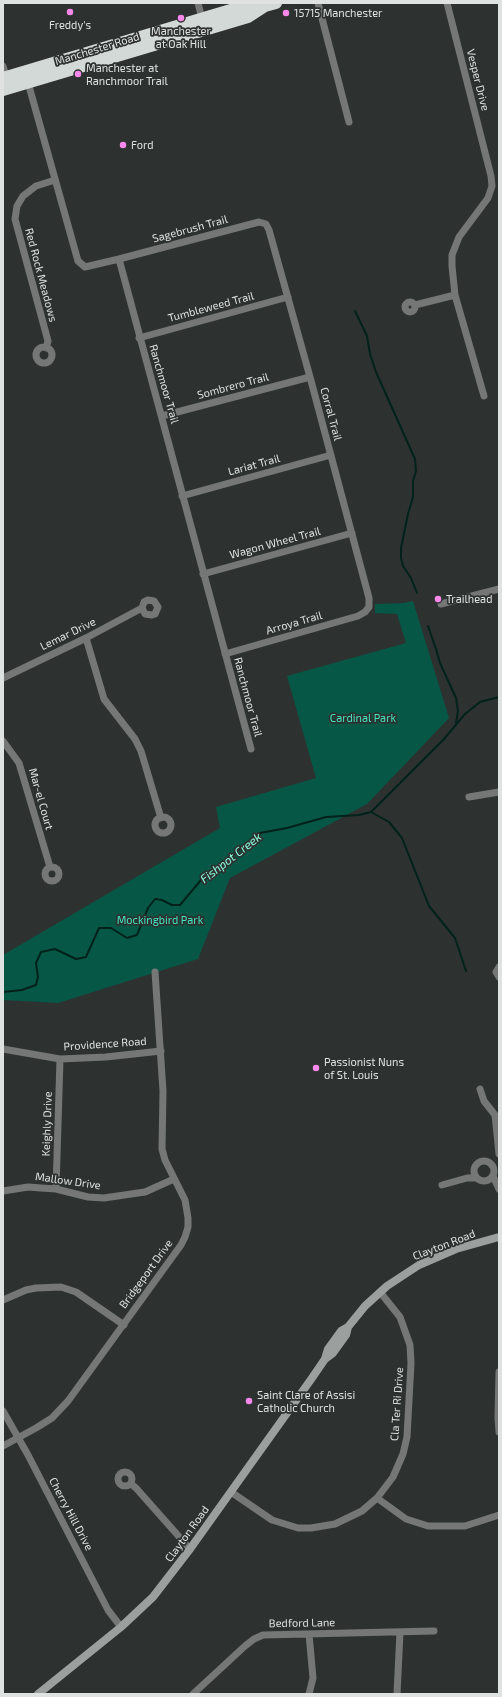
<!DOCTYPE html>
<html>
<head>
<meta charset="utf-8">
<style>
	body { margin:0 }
	#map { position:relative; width:502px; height:1697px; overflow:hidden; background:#2d3231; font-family:"Exo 2",sans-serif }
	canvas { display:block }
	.frame { position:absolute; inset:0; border:4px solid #dee2e0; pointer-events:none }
</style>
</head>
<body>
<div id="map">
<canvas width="502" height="1697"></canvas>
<div class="frame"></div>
</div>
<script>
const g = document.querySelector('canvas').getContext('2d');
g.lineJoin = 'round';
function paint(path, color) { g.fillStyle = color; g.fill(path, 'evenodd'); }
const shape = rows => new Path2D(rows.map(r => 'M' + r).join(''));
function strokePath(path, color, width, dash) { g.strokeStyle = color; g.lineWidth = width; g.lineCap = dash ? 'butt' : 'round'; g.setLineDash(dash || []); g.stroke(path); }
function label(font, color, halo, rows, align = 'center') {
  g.font = font + ' "Exo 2",sans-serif'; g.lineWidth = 3.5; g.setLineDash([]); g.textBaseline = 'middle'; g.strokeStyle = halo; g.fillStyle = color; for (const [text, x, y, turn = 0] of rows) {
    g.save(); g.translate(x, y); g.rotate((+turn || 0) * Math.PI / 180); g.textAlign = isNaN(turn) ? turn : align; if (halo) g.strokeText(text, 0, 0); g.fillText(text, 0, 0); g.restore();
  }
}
const green = shape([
	[413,601,449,718,367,804,230,878,198,959,58,1003,3,1000,3,955,220,828,216,807,316,778,287,676,406,643,397,614,375,613,375,604,404,603]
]);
const stream = shape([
	[355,311,367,336,370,354,376,372,415,459,416,471,413,481,413,497,408,514,401,548,401,558,403,566,411,578,417,593],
	[428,626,436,649,440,663,456,698,458,711,456,723],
	[371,812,389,822,402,838,429,906,455,938,466,971],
	[3,992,22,990,36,985,38,977,36,963,41,952,55,949,76,959,86,957,99,928,111,928,127,938,137,935,148,908,155,899,162,900,172,905,180,905,201,880,260,833,287,828,326,817,359,815,371,812,444,739,465,714,480,702,499,697]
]);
const street = shape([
	[198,3,202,19],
	[318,3,349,122],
	[447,3,491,176,492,186,488,198,459,237,452,255,452,266,455,295,484,396],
	[3,66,7,80],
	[27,79,78,261,85,267,119,259,251,749],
	[119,259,259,222,266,224,269,230,310,377,369,598,369,607,365,612,358,616,225,654],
	'405 307a5 5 0 1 1 10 0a5 5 0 1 1-10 0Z',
	[415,305,455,295],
	[139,338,288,297],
	'36 355a8 8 0 1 1 16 0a8 8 0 1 1-16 0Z',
	[46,348,48,341,15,219,17,206,23,196,36,186,55,180],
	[162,416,310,377],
	[182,496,331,455],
	[203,574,352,533],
	[441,604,499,589],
	[86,638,104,699,135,739,141,751,161,818],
	[3,678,86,638,142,608,144,602,148,600,154,601,158,607,155,614,152,615,145,614,142,608],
	[3,741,19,763,50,867],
	[469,797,499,792],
	'155 825a8 8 0 1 1 16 0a8 8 0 1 1-16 0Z',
	'45 874a7 7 0 1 1 14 0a7 7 0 1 1-14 0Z',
	[499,967,496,972,499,977],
	[3,1049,60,1059,106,1057,161,1051],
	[480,1089,484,1101,495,1115,499,1154],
	'474 1171a10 10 0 1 1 20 0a10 10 0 1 1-20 0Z',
	[493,1176,499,1189],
	[442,1185,467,1178,476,1178],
	[56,1189,60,1059],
	[3,1191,28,1187,41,1188,56,1189,88,1197,104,1198,145,1192,174,1179],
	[3,1300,26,1290,36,1288,61,1287,76,1292,124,1325],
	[499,1372,498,1418,499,1432],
	[3,1411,28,1455,108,1610,121,1627],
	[3,1446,36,1428,52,1418,68,1401,181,1245,185,1237,188,1227,188,1218,185,1200,165,1160,162,1149,163,1091,155,972],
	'118 1479a7 7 0 1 1 14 0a7 7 0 1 1-14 0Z',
	[131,1484,136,1488,190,1549],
	[231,1492,272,1520,298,1528,311,1528,335,1524,362,1511,377,1498,393,1477,403,1454,407,1437,411,1363,410,1345,400,1317,380,1292],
	[377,1498,406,1519,428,1526,465,1526,499,1515],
	[309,1634,313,1678,309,1694],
	[193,1694,245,1646,254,1639,263,1635,434,1631],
	[397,1694,400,1632]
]);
const secondary = shape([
	[325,1359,333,1353,346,1335,348,1327],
	[38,1694,121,1627,153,1597,190,1549,312,1378,325,1359,328,1349,341,1331,348,1327,365,1306,387,1286,419,1265,456,1249,499,1237]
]);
const highway = shape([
	[3,78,244,6,265,6,276,3],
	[3,90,248,17,265,6]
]);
const markers = [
	[70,12,4,"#f888ea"],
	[286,13,4,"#f888ea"],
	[181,18,4,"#f888ea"],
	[78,74,4,"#f888ea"],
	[123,145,4,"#f888ea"],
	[438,599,4,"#f888ea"],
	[316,1068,4,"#f888ea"],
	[249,1401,4,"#f888ea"]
];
const poiNames = [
	["15715 Manchester",294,13],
	["Freddy's",70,25,"center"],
	["Manchester",181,31,"center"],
	["at Oak Hill",181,44,"center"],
	["Manchester at",86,68],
	["Ranchmoor Trail",86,81],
	["Ford",131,145],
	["Trailhead",446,599],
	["Passionist Nuns",324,1062],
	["of St. Louis",324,1075],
	["Saint Clare of Assisi",257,1395],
	["Catholic Church",257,1408]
];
const streetNames = [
	["Manchester Road",97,49,-17],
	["Vesper Drive",478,80,76],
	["Sagebrush Trail",190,229,-15],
	["Red Rock Meadows",41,275,75],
	["Tumbleweed Trail",211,307,-15],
	["Ranchmoor Trail",164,384,74],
	["Sombrero Trail",233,386,-15],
	["Corral Trail",331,414,75],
	["Lariat Trail",254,465,-15],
	["Wagon Wheel Trail",275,543,-15],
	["Arroya Trail",294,623,-16],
	["Lemar Drive",68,634,-26],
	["Ranchmoor Trail",248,697,75],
	["Mar-el Court",41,799,74],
	["Providence Road",105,1044,-4],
	["Keighly Drive",47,1124,-88],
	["Mallow Drive",68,1181,8],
	["Clayton Road",444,1245,-21],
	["Bridgeport Drive",146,1274,-54],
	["Cla Ter Ri Drive",397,1404,-86],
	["Cherry Hill Drive",71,1514,62],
	["Clayton Road",187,1534,-54],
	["Bedford Lane",302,1623,-1]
];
const parkNames = [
	["Cardinal Park",363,718],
	["Mockingbird Park",160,920]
];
const waterNames = [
	["Fishpot Creek",231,858,-38]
];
paint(green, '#075747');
strokePath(stream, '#00221a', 2);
strokePath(street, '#757777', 7);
strokePath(secondary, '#9b9f9e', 8);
strokePath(highway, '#d3d9d7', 12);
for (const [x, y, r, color] of markers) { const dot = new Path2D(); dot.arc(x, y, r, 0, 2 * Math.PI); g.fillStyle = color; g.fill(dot); strokePath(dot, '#2d3231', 1.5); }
label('11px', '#dee2e0', '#2d3231', poiNames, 'left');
label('11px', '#dee2e0', '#2d3231', streetNames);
label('11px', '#44e5c1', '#2d3231', parkNames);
label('italic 12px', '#8afadc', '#2d3231', waterNames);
</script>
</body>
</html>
